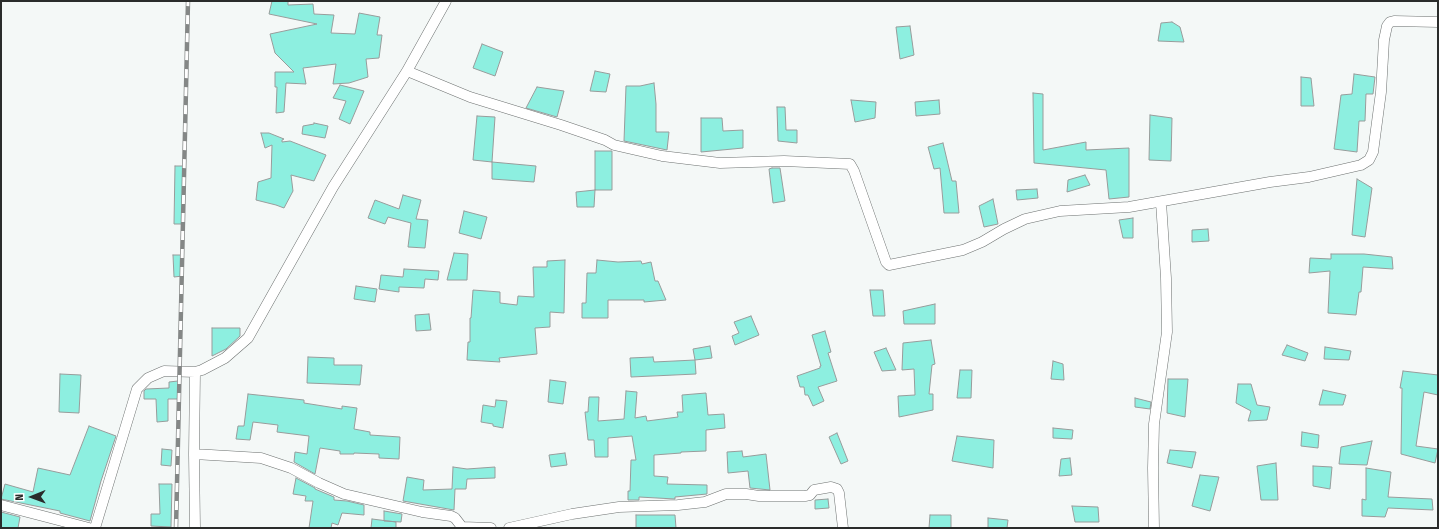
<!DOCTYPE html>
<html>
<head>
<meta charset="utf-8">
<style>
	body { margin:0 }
	#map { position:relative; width:1439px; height:529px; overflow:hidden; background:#f4f8f7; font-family:"Fira Sans Condensed",sans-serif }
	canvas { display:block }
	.frame { position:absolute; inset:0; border:2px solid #2a2c2b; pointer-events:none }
	.north { position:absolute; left:12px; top:477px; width:40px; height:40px; -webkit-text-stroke:3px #fff; paint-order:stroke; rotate:269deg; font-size:11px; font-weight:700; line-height:16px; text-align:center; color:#2a2c2b }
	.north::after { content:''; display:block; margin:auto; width:14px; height:18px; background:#2a2c2b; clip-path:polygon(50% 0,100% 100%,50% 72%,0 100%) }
</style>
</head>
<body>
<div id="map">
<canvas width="1439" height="529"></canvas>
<div class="frame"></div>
<div class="north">N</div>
</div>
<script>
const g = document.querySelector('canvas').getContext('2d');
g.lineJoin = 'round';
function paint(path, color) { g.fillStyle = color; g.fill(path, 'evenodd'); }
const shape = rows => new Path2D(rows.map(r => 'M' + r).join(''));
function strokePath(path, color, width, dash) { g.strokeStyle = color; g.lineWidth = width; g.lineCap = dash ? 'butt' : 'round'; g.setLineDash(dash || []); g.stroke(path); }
const building = shape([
	[272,1,288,1,288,5,313,4,314,14,334,15,331,33,355,34,359,13,380,17,377,35,382,35,379,58,366,59,368,77,349,83,333,84,336,64,303,68,306,84,286,83,284,112,276,113,277,87,275,87,275,72,294,72,275,53,270,34,317,24,269,14,272,1],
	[1172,22,1180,27,1184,42,1158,41,1161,23,1172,22],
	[910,26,914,55,900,59,896,27,910,26],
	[482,44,503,52,495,76,473,68,482,44],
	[595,71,610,74,606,92,590,91,595,71],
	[1354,74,1375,77,1373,94,1366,94,1365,121,1359,121,1357,152,1334,149,1341,95,1352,94,1354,74],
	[1301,77,1311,78,1314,106,1301,106,1301,77],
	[654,83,656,104,656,132,669,132,667,150,624,141,626,86,640,86,654,83],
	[340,85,364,91,350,124,339,119,346,101,333,98,340,85],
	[537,87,564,91,557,117,526,108,537,87],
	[1033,93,1043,94,1043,150,1086,142,1086,150,1129,148,1129,197,1109,199,1106,170,1034,163,1033,93],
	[851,100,876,102,875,118,855,122,851,100],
	[939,100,940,114,916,116,915,102,939,100],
	[777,107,785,107,786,130,797,130,797,143,778,141,777,107],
	[1150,115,1172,118,1171,161,1149,160,1150,115],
	[477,116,495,117,492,162,473,160,477,116],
	[701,118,722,118,723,131,743,130,743,148,701,152,701,118],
	[314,123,328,126,325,138,302,134,303,126,314,124,314,123],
	[261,133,269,133,284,139,282,140,282,142,290,141,326,155,314,181,291,175,293,191,284,208,276,205,256,200,258,182,271,178,272,145,265,148,261,133],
	[943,143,952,181,956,181,959,213,944,213,940,168,934,169,928,147,943,143],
	[595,151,612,151,612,190,595,190,595,151],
	[492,162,536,166,534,182,492,179,492,162],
	[175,166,184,166,183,224,174,224,175,166],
	[772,168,780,168,785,201,773,203,769,169,772,168],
	[1085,175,1090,185,1067,192,1068,180,1085,175],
	[1357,179,1372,188,1365,237,1352,235,1357,179],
	[1037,189,1038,198,1017,200,1016,190,1037,189],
	[595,190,594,207,577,207,576,192,595,190],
	[403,195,421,200,416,219,428,220,425,248,408,247,411,223,388,217,385,224,368,218,375,200,399,209,403,195],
	[993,199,998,224,984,227,979,206,993,199],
	[464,211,487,217,481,239,459,233,464,211],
	[1133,218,1133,238,1123,238,1119,220,1133,218],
	[1208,229,1209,241,1192,242,1192,230,1208,229],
	[454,253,468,254,467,280,447,280,454,253],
	[1331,254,1364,254,1392,257,1393,269,1363,267,1361,292,1359,292,1356,315,1328,313,1330,271,1309,273,1310,258,1331,259,1331,254],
	[173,255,183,255,183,276,174,277,173,255],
	[565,260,564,313,550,312,550,327,535,328,537,354,499,358,500,362,467,360,468,342,470,342,470,318,471,318,473,290,500,292,500,303,517,305,518,296,534,297,533,267,547,267,547,261,565,260],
	[597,260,618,262,641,261,642,264,651,262,655,281,658,281,666,300,644,302,644,300,608,300,608,318,582,318,582,303,586,303,587,273,596,273,597,260],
	[404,269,439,271,438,280,425,279,424,288,399,287,399,292,379,289,381,275,403,277,404,269],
	[356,286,377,289,375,302,354,299,356,286],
	[870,290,883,290,885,316,873,316,870,290],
	[935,304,935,324,904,324,903,311,935,304],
	[429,314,431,330,416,331,415,315,429,314],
	[751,316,759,335,735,345,732,336,739,333,734,322,751,316],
	[212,328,240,328,240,336,226,349,212,356,212,328],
	[825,331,831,352,828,353,837,381,818,387,824,401,813,406,808,395,805,395,804,387,800,387,797,376,820,368,820,366,821,366,812,335,825,331],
	[931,340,935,364,932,365,929,394,933,394,933,410,899,417,898,396,915,395,914,369,902,370,903,343,931,340],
	[1287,345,1308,353,1305,361,1282,355,1287,345],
	[710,346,712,358,695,360,693,349,710,346],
	[1325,347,1351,351,1349,360,1324,359,1325,347],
	[886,348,896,370,882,371,874,352,886,348],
	[308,357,334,358,334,365,362,365,360,385,307,383,308,357],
	[653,357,654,362,695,360,696,374,631,377,630,358,653,357],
	[1053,361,1063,364,1064,380,1051,379,1053,361],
	[960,370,972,370,971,398,957,398,960,370],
	[1403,371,1438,375,1438,395,1424,392,1416,446,1438,449,1435,463,1401,454,1402,388,1400,388,1403,371],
	[60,374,81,375,79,413,59,412,60,374],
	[1168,379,1188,379,1185,417,1167,413,1168,379],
	[550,380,566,382,563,404,548,402,550,380],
	[178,381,178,399,168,399,168,421,157,422,156,399,144,399,144,391,146,389,169,388,169,382,178,381],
	[1238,384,1251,384,1257,405,1270,407,1267,420,1248,421,1251,411,1236,403,1238,384],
	[1323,390,1346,395,1343,405,1319,405,1323,390],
	[626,391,637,392,635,418,646,416,647,421,678,417,677,412,683,412,682,395,706,393,708,415,724,414,725,428,706,430,706,451,681,452,681,453,654,455,654,476,668,477,667,484,707,485,707,494,675,497,675,499,639,497,639,500,628,500,628,491,630,491,631,460,636,460,632,436,608,438,608,457,595,457,594,440,588,440,585,412,588,412,589,397,599,397,598,421,624,419,626,391],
	[248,394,304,400,304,403,342,409,342,406,357,408,354,429,370,432,370,435,400,437,399,459,379,458,379,454,354,453,354,454,340,454,340,451,320,448,315,474,294,462,295,452,307,454,309,436,277,432,278,425,253,422,250,440,236,439,238,426,244,426,248,394],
	[1135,398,1151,402,1150,409,1135,407,1135,398],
	[496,400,507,401,503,428,493,426,493,424,481,422,483,405,495,407,496,400],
	[89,426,116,436,101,481,90,521,60,513,60,511,1,499,5,484,33,492,38,468,70,475,89,426],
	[1053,428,1073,430,1072,439,1053,438,1053,428],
	[1302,432,1319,435,1318,448,1301,446,1302,432],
	[837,433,848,461,841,464,829,437,837,433],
	[957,436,994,440,993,468,952,461,957,436],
	[1372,441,1367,465,1339,464,1341,447,1372,441],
	[162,449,172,450,171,466,161,465,162,449],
	[1170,450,1196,452,1192,468,1167,463,1170,450],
	[742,451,743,457,766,454,770,490,750,488,748,471,728,473,727,452,742,451],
	[565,453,567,465,551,467,549,455,565,453],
	[1070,458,1072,475,1059,476,1061,459,1070,458],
	[1276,463,1278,500,1261,500,1257,466,1276,463],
	[1313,466,1332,467,1330,489,1313,486,1313,466],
	[453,467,467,469,495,467,495,478,467,479,466,489,455,489,454,510,403,501,407,477,424,480,423,490,452,489,453,467],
	[1366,468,1391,472,1388,497,1432,499,1433,510,1388,508,1385,517,1362,516,1362,499,1366,500,1366,468],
	[1200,475,1219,477,1210,511,1192,506,1200,475],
	[296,478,315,488,315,489,334,497,334,500,347,501,364,505,364,515,342,513,338,525,332,523,331,528,309,528,313,501,305,501,306,496,293,494,296,478],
	[159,484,172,484,171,527,151,526,151,514,160,514,159,484],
	[828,499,829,508,815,509,815,500,828,499],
	[1072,506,1098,507,1099,522,1075,522,1072,506],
	[384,511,402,514,401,522,384,521,384,511],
	[1,512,20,517,18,528,1,528,1,512],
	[636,515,675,515,676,528,636,528,636,515],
	[930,515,951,515,951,528,929,528,930,515],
	[988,518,1008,520,1007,528,988,528,988,518],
	[372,519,396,522,396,528,371,528,372,519]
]);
const street = shape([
	[407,71,470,97,561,125,605,140,614,145,662,156,720,163,784,161,850,164,854,171,886,262,889,265,963,250,982,242,1004,229,1025,219,1060,211,1129,207,1270,182,1309,177,1361,165,1369,160,1373,152,1381,92,1384,40,1387,26,1390,22,1394,21,1438,22],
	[195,372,194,454,261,458,291,468,319,483,344,494,422,512,451,516,455,518,462,527,491,528],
	[194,454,195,528],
	[1,505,89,528],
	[95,528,137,389,148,378,164,371,195,372,202,370,225,358,248,338,333,187,407,71,446,1],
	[509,528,572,514,619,507,678,505,705,502,726,494,746,494,759,496,805,496,810,495,814,490,831,487,837,489,839,493,843,528],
	[1154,528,1153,468,1154,424,1167,332,1166,278,1161,202]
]);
const rail = shape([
	[176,528,188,1]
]);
paint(building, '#8defe0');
strokePath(building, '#989c9b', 1);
strokePath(street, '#6d7170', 11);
strokePath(street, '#fff', 10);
strokePath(rail, '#848786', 4.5);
strokePath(rail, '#fff', 3, [9]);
</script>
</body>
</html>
